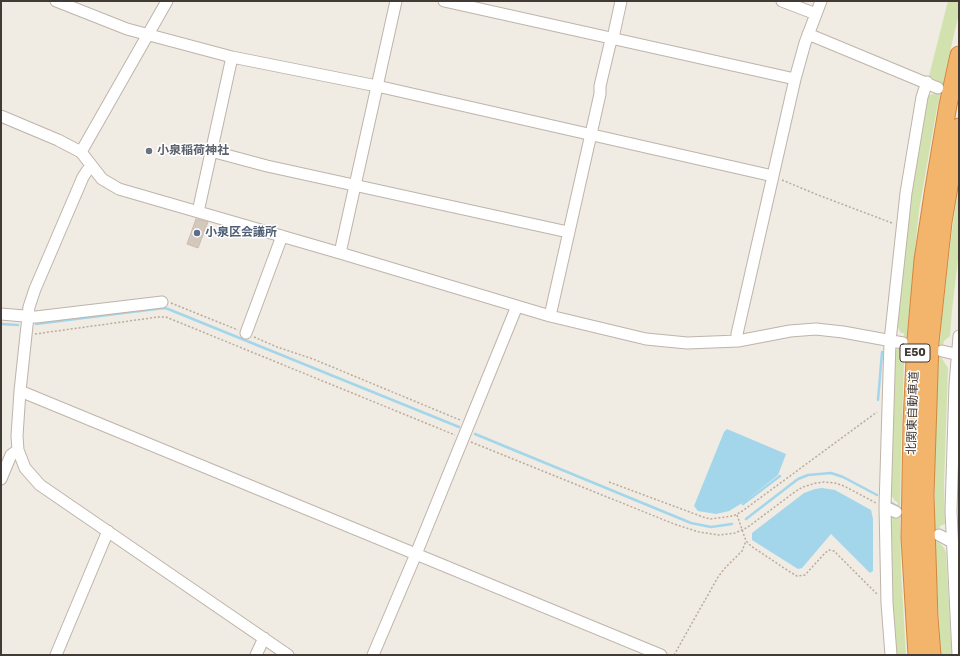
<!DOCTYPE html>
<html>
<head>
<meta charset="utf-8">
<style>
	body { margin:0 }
	#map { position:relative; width:960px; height:656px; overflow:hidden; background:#f0ebe3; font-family:Rubik,sans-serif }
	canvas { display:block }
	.frame { position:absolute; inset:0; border:2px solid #423a34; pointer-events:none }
</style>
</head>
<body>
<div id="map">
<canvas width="960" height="656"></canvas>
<div class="frame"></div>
</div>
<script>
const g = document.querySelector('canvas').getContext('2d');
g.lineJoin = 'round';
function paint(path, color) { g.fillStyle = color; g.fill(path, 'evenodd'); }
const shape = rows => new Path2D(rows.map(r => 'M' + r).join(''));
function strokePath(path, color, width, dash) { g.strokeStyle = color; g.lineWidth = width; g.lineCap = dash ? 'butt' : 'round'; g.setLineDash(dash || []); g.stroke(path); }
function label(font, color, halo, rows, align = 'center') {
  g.font = font + ' Rubik,"Noto Sans JP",sans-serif'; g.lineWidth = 3; g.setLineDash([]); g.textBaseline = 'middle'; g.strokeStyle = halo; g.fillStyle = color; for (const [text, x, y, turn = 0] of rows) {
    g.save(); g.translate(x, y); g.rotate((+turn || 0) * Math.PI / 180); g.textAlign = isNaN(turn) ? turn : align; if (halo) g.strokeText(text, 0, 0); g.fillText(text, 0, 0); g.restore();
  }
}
const green = shape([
	[948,1,959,1,959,13,937,108,919,210,904,362,901,452,900,515,901,571,906,655,895,655,889,520,891,516,895,516,898,503,895,501,889,492,893,352,897,349,903,349,904,333,901,333,896,324,908,214,927,96,938,92,940,83,929,76],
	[959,183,959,251,952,310,950,336,944,341,941,357,948,368,944,484,945,524,940,526,938,541,944,548,946,553,952,655,941,655,935,546,935,428,941,326,952,231]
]);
const water = shape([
	[727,429,786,454,778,475,744,502,729,511,716,514,698,511,694,506,724,432],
	[822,488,835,490,871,510,873,519,873,571,870,573,831,534,802,568,798,569,752,540,752,533,804,493,815,489]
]);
const stream = shape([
	[1,324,18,325],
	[36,324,164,308,168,309,459,427],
	[878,400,882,352],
	[475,434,691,523,711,527,732,524],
	[890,502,897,506],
	[743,504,780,476],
	[746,519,798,479,808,475,831,473,843,477,877,495]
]);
const building = shape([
	[196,219,208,222,198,248,187,244,196,219]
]);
const path = shape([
	[782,180,818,195,892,223],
	[171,303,238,330],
	[35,334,158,317,166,317,455,435],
	[254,337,277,347,313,359,460,420],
	[471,442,674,524,699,532,719,535,735,533,742,530,748,527,796,491,803,487,816,483,824,482,835,483,844,486,876,503],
	[609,482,703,517,710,519,733,516,741,512,877,412],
	[737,515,746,541,751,546,790,572,797,576,805,575,825,553,829,550,834,551,877,594],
	[674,655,718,577,725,568,742,551,746,541]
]);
const minor = shape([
	[56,1,127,29,232,57,377,86,773,176],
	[444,1,795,79],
	[782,1,816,14],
	[808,34,938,88],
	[1,116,58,140,81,152,102,179,119,189,340,253,550,316,646,339,687,343,738,341,790,331,816,329,843,332,903,343],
	[211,151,267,166,568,232],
	[81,152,167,1],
	[91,167,87,171,83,177,35,289,29,307,20,391,17,436,18,450,25,468,40,485,288,655],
	[198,212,232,57],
	[340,253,396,1],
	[1,314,36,317,162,302],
	[550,316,600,94,600,86,610,44,613,38,621,1],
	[246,333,282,236],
	[738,341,737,334,795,79,805,43,821,1],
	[942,351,959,355],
	[20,391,661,655],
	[1,479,11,455,18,450],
	[885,507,896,512],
	[939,535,952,542],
	[56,655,108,531],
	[256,655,264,638],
	[373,655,416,554,517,306],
	[891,655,887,603,885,507,890,341,906,193,922,97,927,82],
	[958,655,951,511,955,385,959,336]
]);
const highway = shape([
	[917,655,910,538,912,423,916,339,923,260,934,188,948,105,959,55],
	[932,655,929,617,925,495,930,342,943,222,959,127]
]);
const markers = [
	[149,151,4,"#6b7280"],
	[197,233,4,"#5c6f8a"]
];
const shields = [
	[915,353,30]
];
const shieldNames = [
	["E50",915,353]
];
const worshipNames = [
	["小泉稲荷神社",157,151]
];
const serviceNames = [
	["小泉区会議所",205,233]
];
const streetNames = [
	["北関東自動車道",913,413,-88]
];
paint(green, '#d2e2ae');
paint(water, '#a3d6ea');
strokePath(stream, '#a3d6ea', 2.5);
paint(building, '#d4c8bd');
strokePath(building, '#cbbcae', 1);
strokePath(minor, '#beb4aa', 13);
strokePath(highway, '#d1873d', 19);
strokePath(path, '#bbab99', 1.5, [2, 2]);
strokePath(minor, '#fff', 11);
strokePath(highway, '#f3b46c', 17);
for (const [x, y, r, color] of markers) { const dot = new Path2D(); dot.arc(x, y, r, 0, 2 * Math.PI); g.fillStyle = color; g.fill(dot); strokePath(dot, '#fff', 1.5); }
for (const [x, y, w] of shields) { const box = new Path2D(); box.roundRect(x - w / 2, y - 9, w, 18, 3); g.fillStyle = '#fff'; g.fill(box); strokePath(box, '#423a34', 1); }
label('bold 11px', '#423a34', null, shieldNames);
label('bold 12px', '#5b616d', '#fff', worshipNames, 'left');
label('bold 12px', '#4e5e75', '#fff', serviceNames, 'left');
label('12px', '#423a34', '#fff', streetNames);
</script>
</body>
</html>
